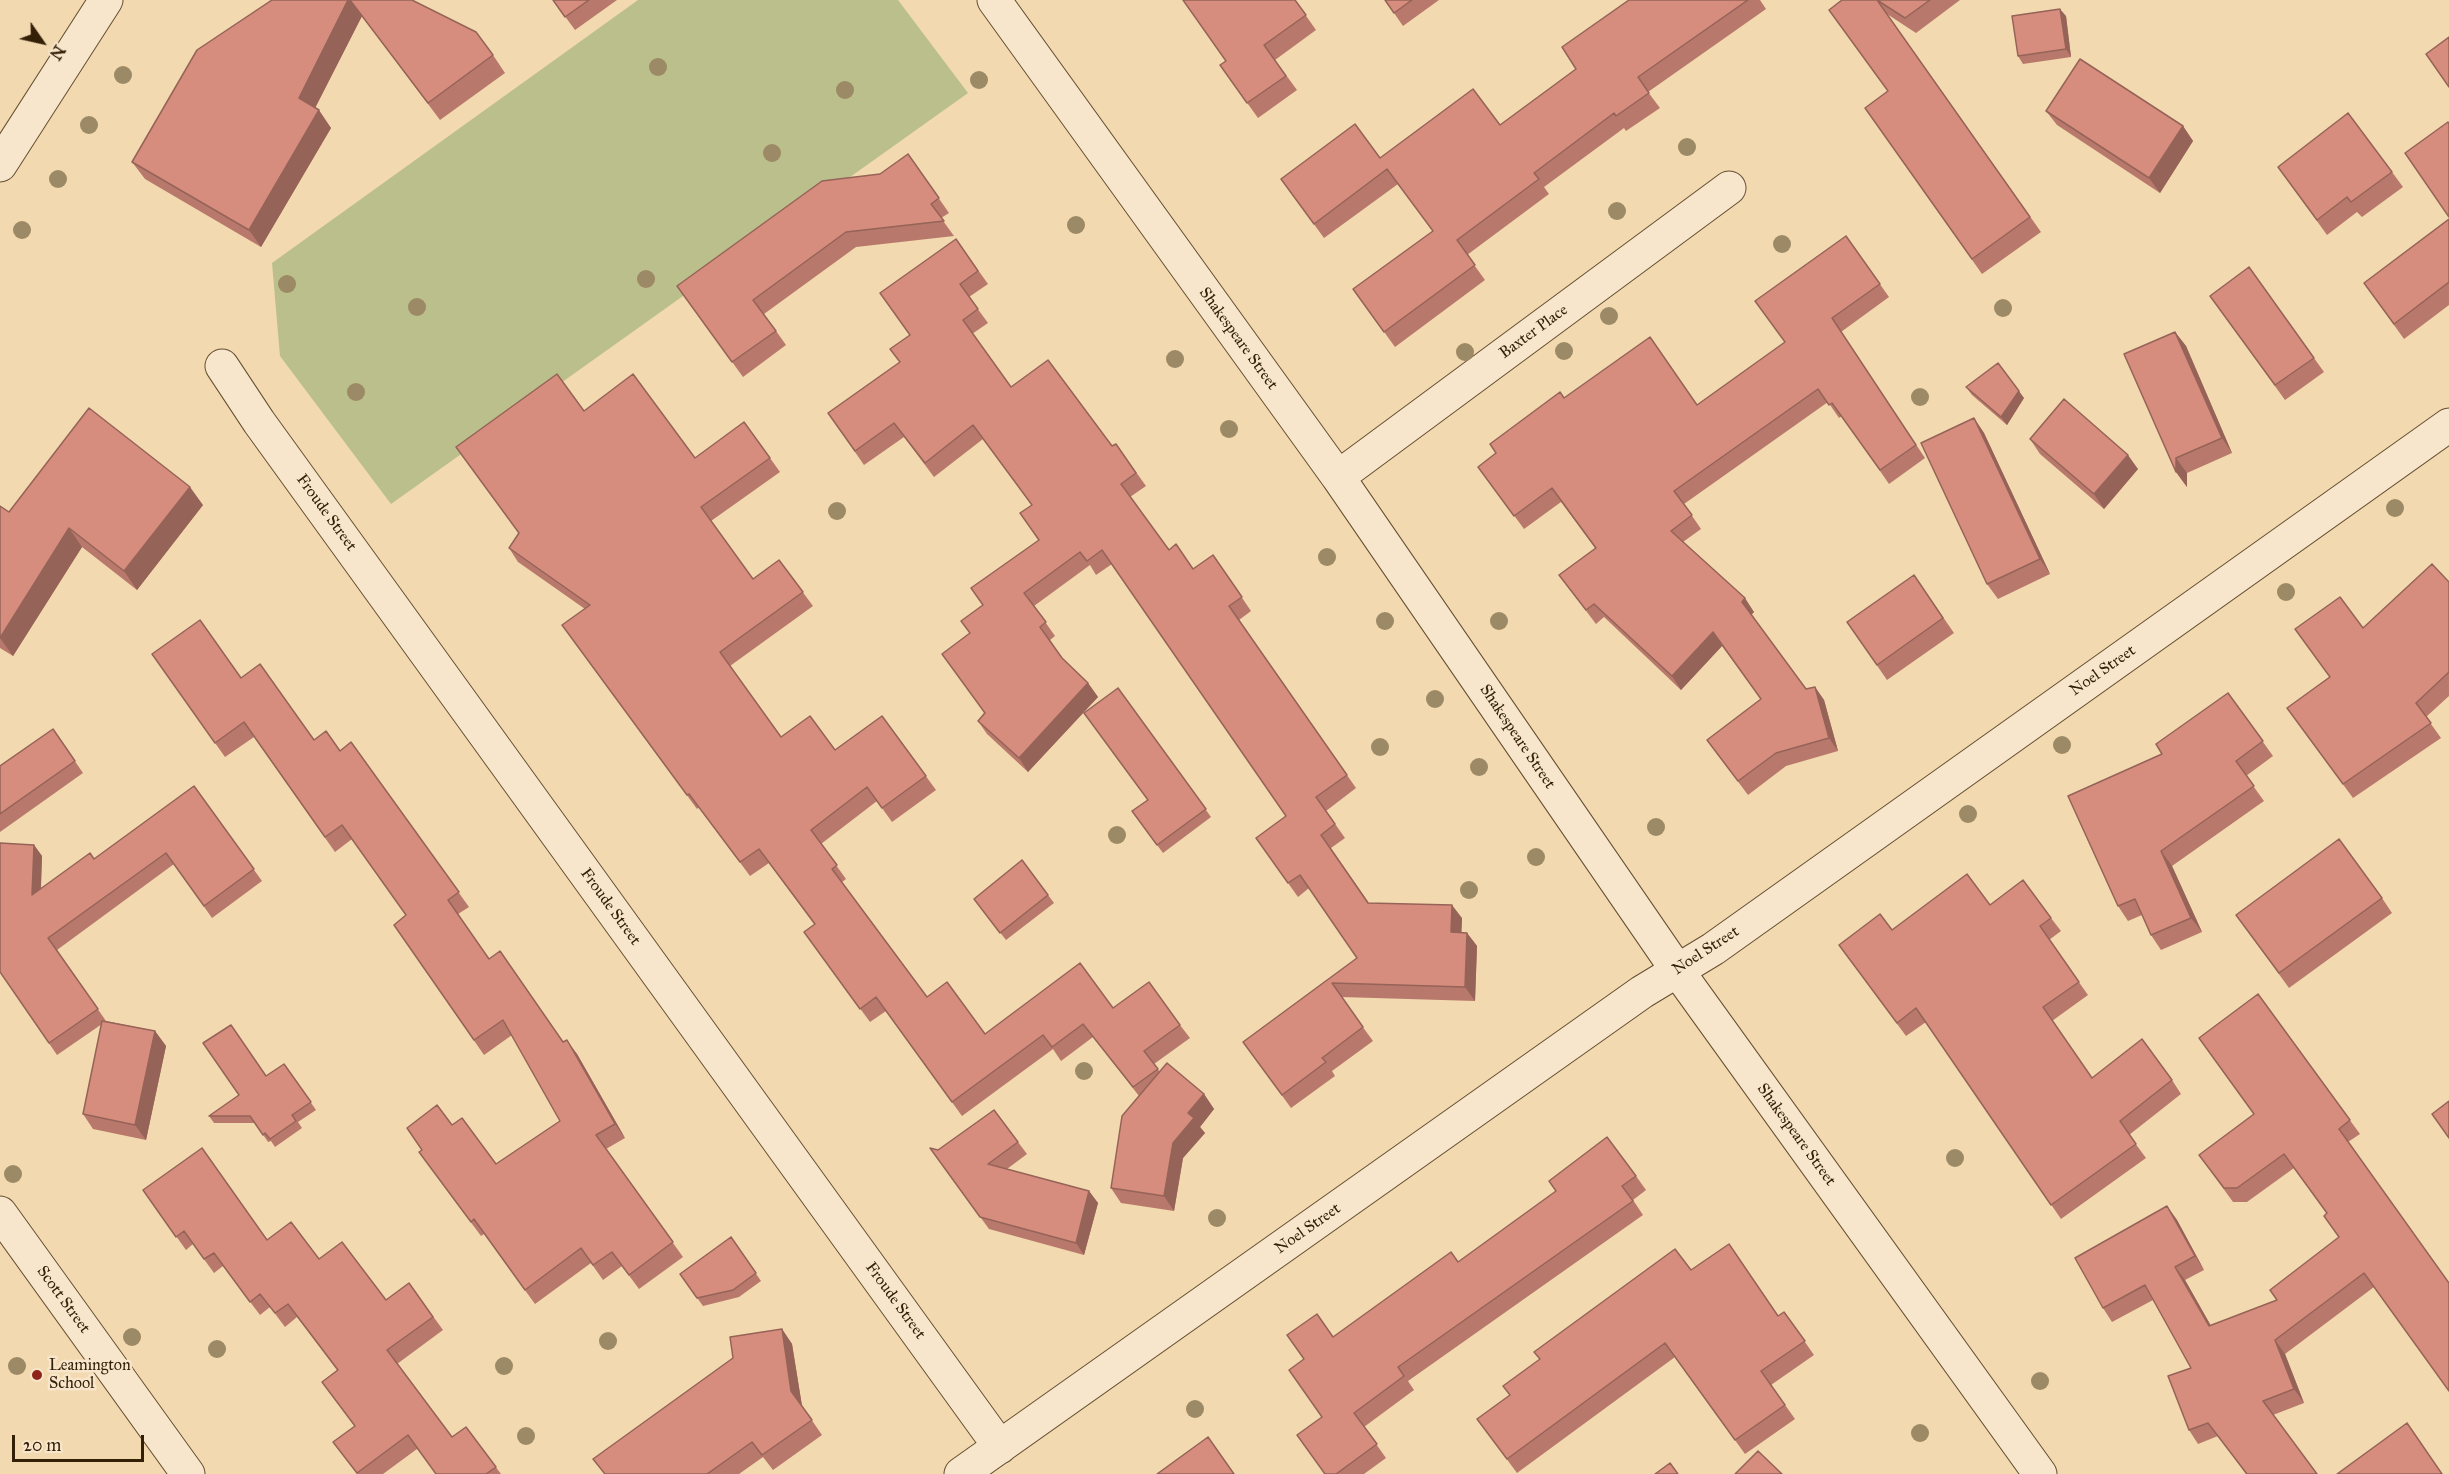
<!DOCTYPE html>
<html>
<head>
<meta charset="utf-8">
<style>
	body { margin:0 }
	#map { position:relative; width:2449px; height:1474px; overflow:hidden; background:#f2d9af; font-family:"IM FELL Great Primer",serif }
	canvas { display:block }
	.north { position:absolute; left:12px; top:12px; width:60px; height:60px; -webkit-text-stroke:4px #f7e6cb; paint-order:stroke; rotate:124deg; font-size:16px; font-weight:700; line-height:24px; text-align:center; color:#342007 }
	.north::after { content:''; display:block; margin:auto; width:21px; height:27px; background:#342007; clip-path:polygon(50% 0,100% 100%,50% 72%,0 100%) }
	.scale { position:absolute; left:12px; top:1435px; width:132px; height:27px; box-sizing:border-box; border:3px solid #342007; border-top:0; padding-left:8px; font-size:18px; line-height:21px; white-space:nowrap; color:#342007; -webkit-text-stroke:4px #f7e6cb; paint-order:stroke }
</style>
</head>
<body>
<div id="map">
<canvas width="2449" height="1474"></canvas>
<div class="north">N</div>
<div class="scale">20 m</div>
</div>
<script>
const g = document.querySelector('canvas').getContext('2d');
g.lineJoin = 'round';
function paint(path, color) { g.fillStyle = color; g.fill(path, 'evenodd'); }
const shape = rows => new Path2D(rows.map(r => 'M' + r).join(''));
function strokePath(path, color, width, dash) { g.strokeStyle = color; g.lineWidth = width; g.lineCap = dash ? 'butt' : 'round'; g.setLineDash(dash || []); g.stroke(path); }
function label(font, color, halo, rows, align = 'center') {
  g.font = font + ' "IM FELL Great Primer",serif'; g.lineWidth = 5; g.setLineDash([]); g.textBaseline = 'middle'; g.strokeStyle = halo; g.fillStyle = color; for (const [text, x, y, turn = 0] of rows) {
    g.save(); g.translate(x, y); g.rotate((+turn || 0) * Math.PI / 180); g.textAlign = isNaN(turn) ? turn : align; if (halo) g.strokeText(text, 0, 0); g.fillText(text, 0, 0); g.restore();
  }
}
const green = shape([
	[638,0,898,0,968,93,391,504,280,356,272,263]
]);
const minor = shape([
	[994,0,1338,477,1677,970,2040,1474],
	[0,165,106,0],
	[222,366,259,422,1000,1447],
	[1338,477,1729,188],
	[0,1213,188,1474],
	[961,1474,1642,992,1713,949,2449,425]
]);
const trees = [
	[658,67],
	[123,75],
	[979,80],
	[845,90],
	[89,125],
	[1687,147],
	[772,153],
	[58,179],
	[1617,211],
	[1076,225],
	[22,230],
	[1782,244],
	[646,279],
	[287,284],
	[417,307],
	[2003,308],
	[1609,316],
	[1564,351],
	[1465,352],
	[1175,359],
	[356,392],
	[1920,397],
	[1229,429],
	[2395,508],
	[837,511],
	[1327,557],
	[2286,592],
	[1385,621],
	[1499,621],
	[1435,699],
	[2062,745],
	[1380,747],
	[1479,767],
	[1968,814],
	[1656,827],
	[1117,835],
	[1536,857],
	[1469,890],
	[1084,1071],
	[1955,1158],
	[13,1174],
	[1217,1218],
	[132,1337],
	[608,1341],
	[217,1349],
	[17,1366],
	[504,1366],
	[2040,1381],
	[1195,1409],
	[1920,1433],
	[526,1436]
];
const wall = shape([
	[272,0,412,0,493,55,505,73,440,120,362,16,315,108,331,128,261,247,145,179,132,162],
	[553,0,617,0,575,30],
	[1295,0,1316,30,1275,60,1297,90,1258,118,1220,65,1226,61],
	[1385,0,1439,0,1403,26],
	[1629,0,1760,0,1766,9,1648,92,1660,108,1626,131,1624,128,1544,187,1549,194,1467,255,1485,280,1395,347,1353,289,1433,231,1398,184,1324,238,1281,179,1380,158,1500,125,1576,69],
	[1842,0,1960,0,1916,33,1887,14,2041,232,1982,274,1865,108,1888,91],
	[2066,16,2071,57,2023,64,2018,56],
	[2046,111,2183,126,2193,141,2160,193,2057,125],
	[908,154,949,213,941,218,954,236,856,247,764,314,786,345,743,377,677,286,880,174],
	[2278,167,2392,172,2403,187,2362,217,2357,212,2327,235],
	[2449,219,2449,305,2404,339,2364,283],
	[1846,236,1889,297,1841,332,1925,458,1889,484,1842,416,1839,418,1828,402,1684,504,1701,529,1683,542,1754,612,1751,615,1806,689,1815,687,1824,700,1838,751,1786,766,1748,795,1707,740,1761,699,1722,646,1681,690,1604,617,1596,624,1559,575,1595,548,1561,502,1524,529,1488,480,1564,398,1697,405,1785,343],
	[956,239,988,284,969,297,988,323,972,334,1011,387,1112,446,1116,444,1146,486,1130,497,1169,550,1193,569,1213,555,1251,611,1239,620,1356,788,1326,811,1345,838,1331,848,1369,903,1462,918,1461,933,1467,933,1477,946,1475,1001,1341,997,1373,1041,1332,1071,1335,1076,1291,1108,1243,1042,1357,958,1309,888,1298,897,1256,838,1286,816,1112,564,1096,575,1090,565,1034,606,1055,636,1050,640,1062,659,1088,683,1098,697,1028,772,987,734,978,721,984,713,970,634,983,605,1039,540,1032,505,983,439,934,477,904,437,864,465,828,413,900,362,910,335],
	[2249,267,2324,372,2285,400,2210,296],
	[2175,332,2186,346,2232,453,2187,473,2187,487,2176,472],
	[1966,387,2024,398,2007,425,1972,395],
	[1974,418,1984,433,2050,574,1998,599,1987,584],
	[2030,439,2138,469,2104,509,2040,454],
	[695,458,770,458,780,472,711,521,753,579,779,560,813,606,730,666,781,737,835,750,882,716,936,790,892,822,877,801,821,844,846,879,842,882,927,997,985,1034,1113,1008,1180,1025,1190,1038,1154,1064,1160,1072,1204,1094,1214,1109,1200,1127,1205,1133,1183,1158,1174,1211,1121,1203,1111,1188,1139,1096,1093,1037,1061,1061,1053,1049,962,1116,886,1011,870,1022,814,946,814,924,769,863,750,876,699,807,697,809,572,639,585,609,518,562,509,548,519,533],
	[203,505,137,590,82,547,13,656,0,648,0,506,9,512],
	[1914,575,1954,633,1887,680,1847,622],
	[2449,582,2449,696,2426,717,2441,738,2353,798,2287,708,2329,677,2363,628],
	[152,654,241,678,314,740,340,751,351,742,469,907,458,914,489,959,563,1042,577,1054,625,1138,606,1149,683,1257,639,1289,622,1266,603,1280,591,1263,535,1304,484,1234,481,1236,429,1166,452,1125,496,1164,560,1121,512,1035,484,1055,394,925,406,915,352,839,335,852,254,737,225,757],
	[1118,688,1211,817,1163,853,1132,811,1147,800],
	[2228,693,2273,756,2246,776,2264,801,2172,866,2202,932,2161,950,2151,935,2142,915,2128,921,2118,906,2162,754],
	[53,729,83,773,0,832,0,766],
	[194,786,262,881,212,918,174,864,57,950,106,1021,155,1031,166,1046,146,1140,93,1129,83,1114,102,1024,57,1055,0,972,34,845,42,856,41,889,94,859],
	[1022,860,1054,903,1006,940,974,899],
	[2382,898,2392,913,2289,988,2247,930],
	[1990,905,2051,918,2061,931,2049,940,2088,995,2052,1021,2092,1078,2172,1080,2181,1094,2129,1135,2146,1158,2061,1219,1926,1022,1906,1036,1839,945],
	[2258,994,2360,1134,2348,1142,2374,1287,2285,1354,2304,1403,2273,1415,2317,1474,2246,1474,2218,1436,2198,1444,2189,1430,2191,1368,2153,1300,2112,1322,2103,1308,2167,1206,2177,1220,2204,1270,2185,1280,2211,1326,2277,1300,2339,1238,2327,1214,2294,1168,2247,1202,2233,1202,2199,1155,2254,1114],
	[284,1064,316,1110,298,1122,302,1128,275,1147,271,1141,268,1142,255,1123,214,1123,209,1116],
	[994,1110,1027,1154,1007,1169,1089,1191,1098,1203,1084,1255,989,1229,930,1148,938,1150],
	[1636,1176,1646,1190,1633,1200,1643,1215,1408,1381,1414,1390,1364,1427,1386,1458,1364,1474,1324,1474,1322,1417,1333,1337,1458,1262],
	[143,1190,267,1240,319,1259,386,1300,409,1283,443,1330,397,1364,452,1437,466,1427,501,1474,436,1474,417,1449,383,1474,357,1474,333,1442,355,1426,322,1382,337,1370,297,1317,285,1327,270,1307,260,1315,223,1266,214,1273,193,1244,186,1250],
	[731,1237,761,1281,739,1297,703,1306,680,1274],
	[1691,1270,1779,1316,1784,1312,1814,1355,1771,1385,1795,1419,1745,1454,1675,1357,1517,1473,1477,1419],
	[782,1329,792,1344,802,1406,822,1435,773,1470,763,1457,739,1474,604,1474]
]);
const shadedWall = shape([
	[348,0,350,0,362,16,311,116,299,98],
	[2060,9,2066,16,2071,57,2066,49],
	[319,110,331,128,261,247,249,230],
	[2183,126,2193,141,2160,193,2149,178],
	[2175,332,2186,346,2232,453,2222,438],
	[2019,391,2024,398,2007,425,2001,417],
	[1974,418,1984,433,2050,574,2040,559],
	[2128,455,2138,469,2104,509,2094,494],
	[2176,458,2187,473,2187,487,2176,472],
	[190,487,203,505,137,590,124,571],
	[69,528,82,547,13,656,0,638],
	[1745,598,1754,612,1751,615,1742,602],
	[1713,632,1722,646,1681,690,1672,676],
	[1088,683,1098,697,1028,772,1019,758],
	[1815,687,1824,700,1838,751,1829,738],
	[34,845,42,856,40,907,32,895],
	[2161,851,2172,866,2202,932,2191,918],
	[1452,905,1462,918,1461,946,1451,932],
	[1467,933,1477,946,1475,1001,1465,987],
	[155,1031,166,1046,146,1140,135,1125],
	[567,1040,577,1054,625,1138,615,1124],
	[1204,1094,1214,1109,1200,1127,1205,1133,1183,1158,1174,1211,1164,1196,1173,1143,1188,1113],
	[1089,1191,1098,1203,1084,1255,1076,1243],
	[2167,1206,2177,1220,2204,1270,2195,1256],
	[2175,1267,2185,1280,2219,1340,2209,1326],
	[782,1329,792,1344,802,1406,791,1391],
	[2275,1340,2285,1354,2304,1403,2294,1389]
]);
const building = shape([
	[272,0,348,0,299,98,319,110,249,230,132,162,197,50,272,0],
	[350,0,412,0,476,32,493,55,428,103,350,0],
	[553,0,589,0,565,17,553,0],
	[1183,0,1295,0,1306,15,1264,45,1286,76,1247,103,1220,65,1226,61,1183,0],
	[1385,0,1412,0,1394,13,1385,0],
	[1629,0,1748,0,1638,77,1649,93,1616,116,1614,113,1534,173,1539,179,1457,240,1475,265,1384,332,1353,289,1433,231,1387,169,1314,224,1281,179,1355,124,1380,158,1473,89,1500,125,1576,69,1562,47,1629,0],
	[1842,0,1877,0,2030,217,1972,259,1865,108,1888,91,1829,10,1842,0],
	[1877,0,1930,0,1905,18,1877,0],
	[2060,9,2066,49,2018,56,2012,16,2060,9],
	[2449,37,2449,87,2426,54,2449,37],
	[2080,59,2183,126,2149,178,2046,111,2080,59],
	[2348,113,2392,172,2351,202,2347,197,2317,220,2278,167,2348,113],
	[2448,122,2449,124,2449,217,2405,153,2448,122],
	[908,154,939,198,931,204,944,221,846,232,753,300,776,331,732,362,677,286,822,181,880,174,908,154],
	[2449,219,2449,282,2394,324,2364,283,2449,219],
	[1846,236,1880,284,1832,318,1916,445,1880,470,1832,403,1829,405,1818,389,1674,491,1692,515,1671,531,1745,598,1742,602,1806,689,1815,687,1829,738,1776,753,1738,781,1707,740,1761,699,1713,632,1672,676,1594,604,1586,610,1559,575,1596,548,1552,488,1514,516,1478,467,1496,453,1490,444,1560,392,1564,398,1650,337,1697,405,1785,342,1755,301,1846,236],
	[956,239,978,271,960,284,978,309,963,320,1011,387,1048,360,1112,446,1116,444,1136,473,1121,484,1169,550,1176,544,1193,569,1213,555,1242,597,1229,606,1347,775,1316,797,1335,824,1321,835,1368,903,1452,905,1451,932,1467,933,1465,987,1332,983,1363,1027,1322,1058,1326,1062,1282,1095,1243,1042,1357,958,1300,875,1288,883,1256,838,1286,816,1102,550,1087,561,1080,552,1024,593,1046,622,1040,627,1062,658,1088,683,1019,758,978,721,985,713,942,654,970,633,961,621,983,605,971,588,1039,540,1020,513,1032,505,973,425,925,463,894,423,855,451,828,413,900,362,890,349,910,335,880,293,956,239],
	[2249,267,2314,358,2275,385,2210,296,2249,267],
	[2175,332,2222,438,2176,458,2176,472,2124,354,2175,332],
	[1998,363,2019,391,2001,417,1966,387,1998,363],
	[557,374,584,411,633,374,695,458,744,422,770,458,701,507,753,579,779,560,803,592,720,652,781,737,810,716,835,750,882,716,926,776,882,808,867,787,811,830,837,865,832,869,927,997,947,982,985,1034,1080,963,1113,1008,1149,982,1180,1025,1144,1051,1158,1069,1133,1087,1083,1024,1052,1047,1043,1035,952,1102,876,997,860,1009,804,932,815,924,759,849,740,862,689,794,687,795,562,625,590,605,509,548,519,533,456,447,557,374],
	[2064,399,2128,455,2094,494,2030,439,2064,399],
	[89,408,190,487,124,571,69,528,0,638,0,506,9,512,89,408],
	[1974,418,2040,559,1987,584,1921,443,1974,418],
	[2432,564,2449,582,2449,672,2416,703,2431,723,2343,784,2287,708,2330,677,2295,629,2340,597,2363,628,2432,564],
	[1914,575,1943,618,1877,665,1847,622,1914,575],
	[200,620,241,678,260,664,314,740,326,731,340,751,351,742,459,892,448,900,489,959,500,951,563,1042,567,1040,615,1124,596,1135,673,1242,629,1275,612,1252,593,1265,581,1248,525,1290,474,1219,471,1222,419,1152,422,1150,407,1128,437,1105,452,1125,462,1118,496,1164,560,1121,503,1020,474,1040,394,925,406,915,342,825,325,837,244,722,215,743,152,654,200,620],
	[1118,688,1206,809,1157,845,1132,811,1148,800,1084,713,1118,688],
	[2228,693,2263,741,2236,761,2254,786,2161,851,2191,918,2151,935,2135,899,2118,906,2068,796,2162,754,2156,744,2228,693],
	[53,729,75,761,0,814,0,766,53,729],
	[194,786,254,869,204,906,166,853,48,938,98,1009,49,1043,0,972,0,843,34,845,32,895,90,853,94,859,194,786],
	[2339,839,2382,898,2279,973,2236,915,2339,839],
	[1022,860,1048,895,1000,933,974,899,1022,860],
	[1967,874,1990,905,2023,880,2051,918,2040,926,2079,982,2043,1007,2092,1078,2142,1039,2172,1080,2120,1121,2136,1144,2051,1205,1916,1008,1897,1023,1839,945,1880,914,1892,930,1967,874],
	[2258,994,2350,1120,2339,1129,2449,1283,2449,1391,2364,1273,2275,1340,2294,1389,2263,1401,2317,1474,2247,1474,2208,1423,2189,1430,2168,1376,2191,1368,2145,1285,2103,1308,2075,1258,2167,1206,2195,1256,2175,1267,2209,1326,2277,1300,2270,1290,2339,1237,2324,1216,2327,1213,2284,1154,2237,1188,2224,1188,2199,1155,2254,1114,2199,1038,2258,994],
	[102,1021,155,1031,135,1125,83,1114,102,1021],
	[231,1025,266,1076,284,1064,311,1102,292,1115,296,1121,270,1139,265,1133,263,1135,250,1116,209,1116,239,1095,203,1043,231,1025],
	[1167,1063,1204,1094,1188,1113,1194,1118,1173,1143,1164,1196,1111,1188,1122,1116,1167,1063],
	[2449,1101,2449,1138,2432,1114,2449,1101],
	[994,1110,1018,1142,988,1164,1089,1191,1076,1243,980,1217,930,1148,938,1150,994,1110],
	[1607,1137,1636,1176,1622,1186,1633,1201,1398,1367,1404,1376,1354,1413,1377,1444,1336,1474,1325,1474,1297,1435,1322,1417,1289,1370,1304,1359,1287,1335,1317,1314,1333,1337,1451,1252,1458,1262,1556,1191,1549,1181,1607,1137],
	[202,1148,267,1240,291,1222,319,1259,342,1242,386,1300,409,1283,433,1317,387,1350,452,1437,466,1427,496,1467,486,1474,436,1474,408,1435,357,1473,333,1442,355,1426,322,1382,338,1370,288,1304,275,1313,260,1294,250,1302,214,1253,204,1259,184,1231,176,1237,143,1190,202,1148],
	[731,1237,756,1273,733,1290,697,1298,680,1274,731,1237],
	[1729,1244,1778,1316,1784,1312,1805,1341,1761,1371,1785,1405,1735,1440,1665,1343,1507,1459,1477,1419,1510,1395,1503,1386,1540,1359,1534,1352,1675,1249,1691,1270,1729,1244],
	[782,1329,791,1391,812,1420,762,1455,752,1442,707,1474,605,1474,593,1459,733,1358,730,1337,782,1329],
	[2407,1423,2442,1474,2337,1474,2407,1423],
	[1208,1437,1234,1474,1157,1474,1208,1437],
	[1758,1451,1782,1474,1735,1474,1758,1451],
	[1670,1463,1678,1474,1655,1474,1670,1463]
]);
const markers = [
	[37,1375,6,"#8f2418"]
];
const streetNames = [
	["Baxter Place",1534,332,-36],
	["Shakespeare Street",1238,339,54],
	["Froude Street",326,513,54],
	["Noel Street",2103,671,-35],
	["Shakespeare Street",1517,737,56],
	["Froude Street",610,907,54],
	["Noel Street",1706,951,-33],
	["Shakespeare Street",1796,1135,54],
	["Noel Street",1308,1229,-35],
	["Scott Street",63,1300,54],
	["Froude Street",895,1301,54]
];
const poiNames = [
	["Leamington",49,1366],
	["School",49,1384]
];
paint(green, '#babf8b');
strokePath(minor, '#644e31', 35);
strokePath(minor, '#f7e6cb', 33);
g.fillStyle = '#9c8965';
for (const [x, y] of trees) { g.beginPath(); g.arc(x, y, 9, 0, 2 * Math.PI); g.fill(); }
paint(wall, '#b8796c');
paint(shadedWall, '#966358');
paint(building, '#d68d7e');
strokePath(building, '#966358', 1.5);
for (const [x, y, r, color] of markers) { const dot = new Path2D(); dot.arc(x, y, r, 0, 2 * Math.PI); g.fillStyle = color; g.fill(dot); strokePath(dot, '#f7e6cb', 2); }
label('16px', '#342007', '#f7e6cb', streetNames);
label('16px', '#342007', '#f7e6cb', poiNames, 'left');
</script>
</body>
</html>
